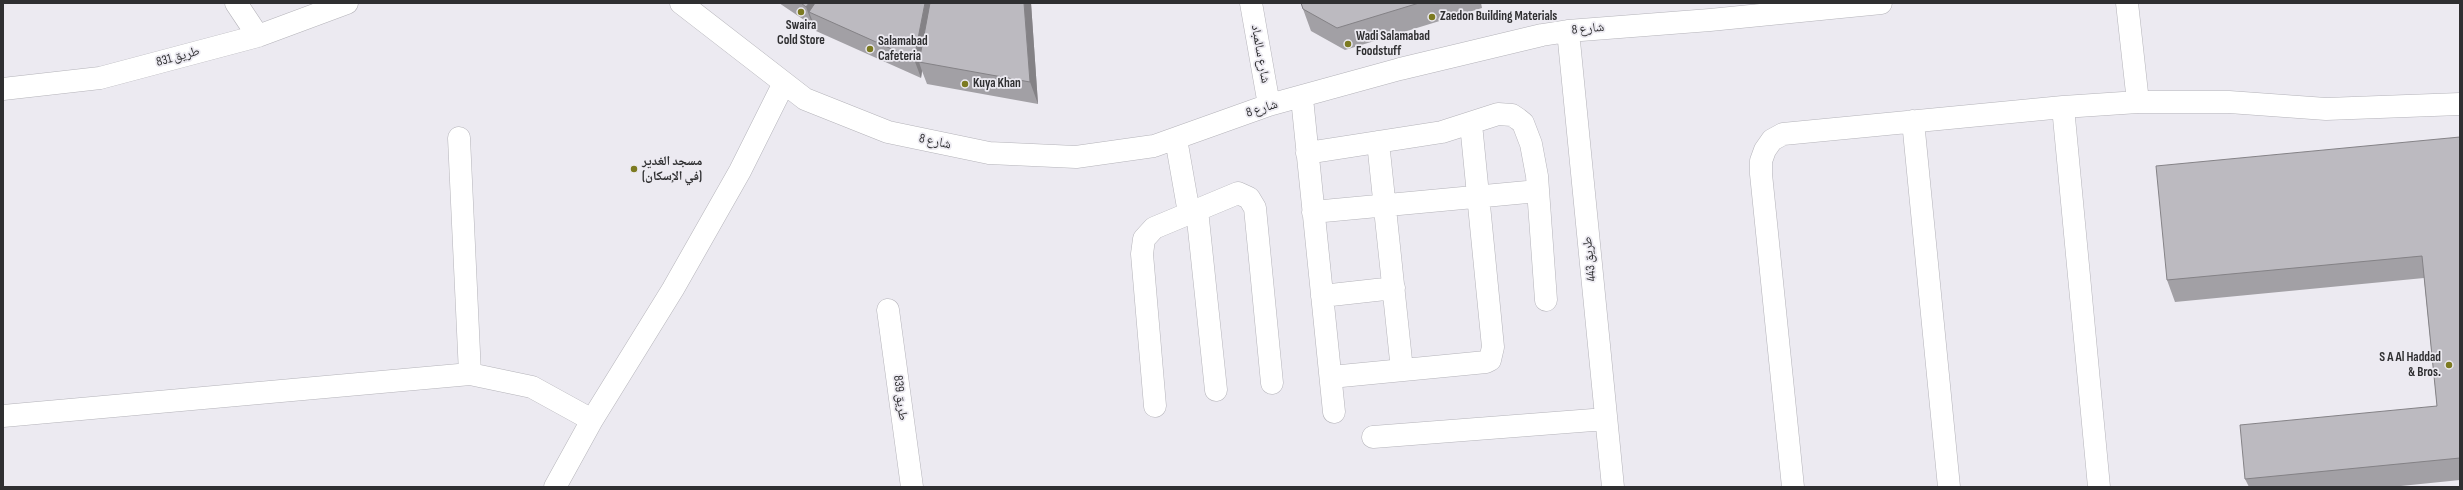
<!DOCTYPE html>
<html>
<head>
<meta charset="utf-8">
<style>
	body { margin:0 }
	#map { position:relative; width:2463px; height:490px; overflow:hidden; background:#eceaf1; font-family:"Sofia Sans Condensed",sans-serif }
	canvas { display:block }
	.frame { position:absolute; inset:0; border:4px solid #2f2f31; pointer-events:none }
</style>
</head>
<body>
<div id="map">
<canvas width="2463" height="490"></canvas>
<div class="frame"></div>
</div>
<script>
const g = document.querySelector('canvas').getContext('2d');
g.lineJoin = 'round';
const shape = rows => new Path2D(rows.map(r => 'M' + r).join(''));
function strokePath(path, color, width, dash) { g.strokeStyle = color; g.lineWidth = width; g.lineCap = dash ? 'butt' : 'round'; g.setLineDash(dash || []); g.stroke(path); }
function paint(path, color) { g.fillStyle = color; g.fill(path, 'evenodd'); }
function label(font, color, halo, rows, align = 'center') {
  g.font = font + ' "Sofia Sans Condensed","Noto Naskh Arabic",sans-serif'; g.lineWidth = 3.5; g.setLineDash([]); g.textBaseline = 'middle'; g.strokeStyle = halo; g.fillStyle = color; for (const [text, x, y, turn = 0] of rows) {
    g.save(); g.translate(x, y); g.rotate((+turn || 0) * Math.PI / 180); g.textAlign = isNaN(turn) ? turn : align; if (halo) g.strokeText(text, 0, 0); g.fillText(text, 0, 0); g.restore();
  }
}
const minor = shape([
	[236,3,258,36],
	[681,3,805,99,888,132,989,153,1076,157,1154,146,1269,105,1400,69,1542,35,1568,31,1710,20,1881,3],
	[1251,3,1269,105],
	[2127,3,2138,102],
	[1568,31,1613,487],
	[3,89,100,78,258,36,347,3],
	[1302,98,1334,412],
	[2063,107,2099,487],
	[1913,121,1949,487],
	[459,138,470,374],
	[1176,139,1189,213],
	[1378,142,1402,370],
	[1307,153,1442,132,1498,114,1512,115,1518,119,1523,123,1531,144,1537,176,1546,300],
	[1197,210,1216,390],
	[1313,212,1538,191],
	[1322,296,1394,288],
	[888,310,912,487],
	[1331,377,1486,362,1490,360,1493,347,1471,124],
	[1155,406,1142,254,1144,239,1154,228,1238,193,1249,198,1255,208,1272,383],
	[3,416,470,374,532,387,592,420],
	[1373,437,1606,419],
	[555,487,592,420,673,289,740,171,784,83],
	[1793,487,1761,174,1761,161,1765,150,1772,140,1783,134,2063,107,2138,102,2229,102,2326,109,2460,104]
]);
const wall = shape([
	[779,3,1031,3,1038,104,927,84,922,71,921,78,816,31,814,25,813,26],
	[1301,3,1481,3,1482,8,1345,50,1311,31,1303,9],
	[2460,137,2460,480,2391,487,2249,487,2245,479,2437,406,2424,278,2175,302,2167,280]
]);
const shadedWall = shape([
	[809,3,829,3,809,12,814,25,813,26,806,7],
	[925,3,936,3,919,62,922,71,921,78,914,59],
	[1024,3,1031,3,1038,104,1030,82]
]);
const building = shape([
	[801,3,809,3,806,7,801,3],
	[815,3,925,3,914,59,809,12,815,3],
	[930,3,1024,3,1030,82,919,62,930,3],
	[1301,3,1419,3,1337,28,1303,9,1301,3],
	[2460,137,2460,458,2245,479,2240,425,2437,406,2422,256,2167,280,2156,166,2460,137]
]);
const markers = [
	[801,12,4,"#7c7a21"],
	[1432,17,4,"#7c7a21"],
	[1348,44,4,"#7c7a21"],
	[870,49,4,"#7c7a21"],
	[965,84,4,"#7c7a21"],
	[634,169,4,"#7c7a21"],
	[2449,365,4,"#7c7a21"]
];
const poiNames = [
	["Zaedon Building Materials",1440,17],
	["Swaira",801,26,"center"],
	["Cold Store",801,41,"center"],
	["Wadi Salamabad",1356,37],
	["Foodstuff",1356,52],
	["Salamabad",878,42],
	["Cafeteria",878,57],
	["Kuya Khan",973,84],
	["مسجد الغدير",642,162],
	["(في الإسكان)",642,177],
	["S A Al Haddad",2441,358,"right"],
	["& Bros.",2441,373,"right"]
];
const streetNames = [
	["شارع 8",1588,29,-5],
	["شارع سالمباد",1260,54,80],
	["طريق 831",178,57,-15],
	["شارع 8",1262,109,-17],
	["شارع 8",935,142,12],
	["طريق 443",1590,259,-96],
	["طريق 839",900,398,83]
];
strokePath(minor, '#b4b3b9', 23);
strokePath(minor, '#fff', 22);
paint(wall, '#a2a0a5');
paint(shadedWall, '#848286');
paint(building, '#bcbac0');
strokePath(building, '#848286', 1);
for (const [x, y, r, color] of markers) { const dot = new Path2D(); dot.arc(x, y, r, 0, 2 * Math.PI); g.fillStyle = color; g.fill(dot); strokePath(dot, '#eceaf1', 1.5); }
label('bold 13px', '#2f2f31', '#eceaf1', poiNames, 'left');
label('13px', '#2f2f31', '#eceaf1', streetNames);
</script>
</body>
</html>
